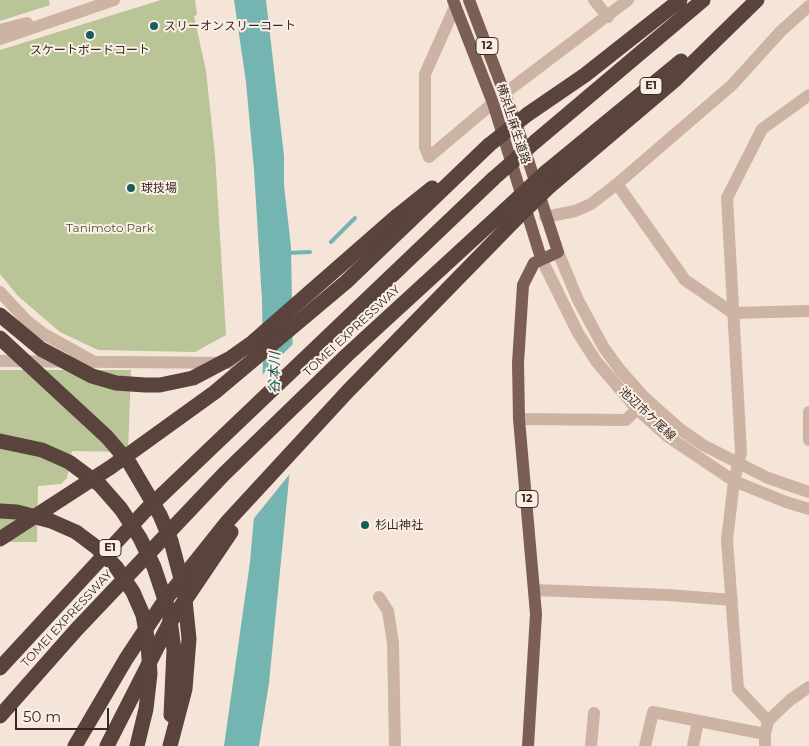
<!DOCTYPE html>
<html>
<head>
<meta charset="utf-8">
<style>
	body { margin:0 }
	#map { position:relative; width:809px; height:746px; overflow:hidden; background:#f4e5d8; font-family:Montserrat,sans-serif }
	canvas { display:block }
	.scale { position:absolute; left:15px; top:708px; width:94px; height:22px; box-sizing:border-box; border:2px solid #372a26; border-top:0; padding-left:6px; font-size:15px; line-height:18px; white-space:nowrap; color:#372a26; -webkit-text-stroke:4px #fbefe5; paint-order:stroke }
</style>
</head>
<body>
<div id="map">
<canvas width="809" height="746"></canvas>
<div class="scale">50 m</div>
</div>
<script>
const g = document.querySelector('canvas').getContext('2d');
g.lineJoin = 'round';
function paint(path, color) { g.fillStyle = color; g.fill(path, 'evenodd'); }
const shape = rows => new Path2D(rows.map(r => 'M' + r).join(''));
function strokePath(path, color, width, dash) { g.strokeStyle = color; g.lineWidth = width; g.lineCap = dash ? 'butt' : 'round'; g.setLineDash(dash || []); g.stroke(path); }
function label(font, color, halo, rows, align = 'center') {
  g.font = font + ' Montserrat,"Noto Sans JP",sans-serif'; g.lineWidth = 4; g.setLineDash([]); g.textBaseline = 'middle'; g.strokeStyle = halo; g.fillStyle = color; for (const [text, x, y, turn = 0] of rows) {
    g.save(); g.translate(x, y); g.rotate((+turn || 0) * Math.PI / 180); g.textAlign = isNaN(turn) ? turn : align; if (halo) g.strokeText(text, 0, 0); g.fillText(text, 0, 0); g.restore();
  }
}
const green = shape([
	[0,0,49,0,50,5,0,21],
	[161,0,195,0,197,15,194,16,206,71,215,155,226,335,195,352,98,350,60,332,18,296,0,274,0,50],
	[0,370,131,370,128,452,72,451,67,478,61,484,38,486,37,542,0,542]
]);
const water = shape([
	[234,0,266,0,284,156,284,185,291,247,294,428,269,683,259,746,224,746,250,562,260,447,263,359,262,300,254,170,246,82]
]);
const pier = shape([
	[295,342,296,428,293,470,251,522,257,447,260,377]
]);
const stream = shape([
	[331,242,355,218],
	[287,253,310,252]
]);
const minor = shape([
	[594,0,608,17],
	[455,7,425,74,425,147,429,157,493,103],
	[0,30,27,23],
	[0,39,114,0],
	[505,93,628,0],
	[617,184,685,280,733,313,809,311],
	[545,217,575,211,591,204,617,184,732,85,781,31,809,6],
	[558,252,578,300,604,348,620,370,644,397,681,430,703,445,768,478,809,492],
	[541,258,578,333,596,361,637,409,667,436,734,481,786,502,809,509],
	[0,292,27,321,44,334,91,360],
	[0,361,236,363],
	[809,412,809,440],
	[519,419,626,420,637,409],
	[534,590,668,595,732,600],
	[379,597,388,611,393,643,395,746],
	[768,721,738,689,727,540,734,481,741,452,727,198,762,129,809,95],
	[591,746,594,713],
	[645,746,653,712,765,734],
	[693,746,698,721],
	[765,746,765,734,768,721,790,700,809,687]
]);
const major = shape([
	[453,0,493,103,541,258],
	[469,0,518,129,558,252,534,263,523,285,518,363,519,419,536,614,528,746]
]);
const highway = shape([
	[528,114,585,75,680,0],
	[536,141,703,0],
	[546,172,681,61],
	[550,186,676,79,757,0],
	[397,216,432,188],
	[0,539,111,467,215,392,346,282,489,145],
	[0,668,145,511,493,179],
	[0,716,76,630,224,474,347,355,505,210],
	[75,746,126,659,165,600,228,521,348,391,512,223],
	[107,746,169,624,231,532]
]);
const highwayBridge = shape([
	[489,145,528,114],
	[493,179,536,141],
	[505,210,546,172],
	[512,223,550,186],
	[0,315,41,349,92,376,116,383,145,385,160,385,193,378,229,359,253,342,397,216],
	[0,338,107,437,130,464,160,515,171,541,184,590,189,639,185,689,170,746],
	[0,441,42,450,69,462,100,485,121,509,140,538,154,567,169,612,174,650,171,715],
	[0,511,17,512,51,521,76,532,96,547,116,567,133,592,143,615,148,643,150,674,146,709,137,746]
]);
const markers = [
	[154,26,5,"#175d5c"],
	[90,35,5,"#175d5c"],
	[131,188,5,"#175d5c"],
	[365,525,5,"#175d5c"]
];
const shields = [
	[487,46,22],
	[651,86,22],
	[527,499,22],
	[110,548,22]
];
const shieldNames = [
	["12",487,46],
	["E1",651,86],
	["12",527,499],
	["E1",110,548]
];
const poiNames = [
	["スリーオンスリーコート",164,26],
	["スケートボードコート",90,50,"center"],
	["球技場",141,188],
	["杉山神社",375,525]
];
const streetNames = [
	["横浜上麻生道路",513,124,72],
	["TOMEI EXPRESSWAY",352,331,-43],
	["池辺市ケ尾線",647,414,43],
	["TOMEI EXPRESSWAY",67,619,-47]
];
const parkNames = [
	["Tanimoto Park",110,228]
];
const waterNames = [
	["谷本川",275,373,-89]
];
paint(green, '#b9c497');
paint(water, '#74b4b1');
paint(pier, '#f4e5d8');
strokePath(stream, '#74b4b1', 4);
strokePath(minor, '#cdb3a3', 12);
strokePath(major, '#7b5f55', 12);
strokePath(highway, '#59433c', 15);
strokePath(highwayBridge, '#59433c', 15);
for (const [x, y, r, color] of markers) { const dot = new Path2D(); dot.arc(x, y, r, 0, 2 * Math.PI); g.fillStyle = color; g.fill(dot); strokePath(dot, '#fbefe5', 2); }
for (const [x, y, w] of shields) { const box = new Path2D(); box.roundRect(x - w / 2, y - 8.5, w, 17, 4); g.fillStyle = '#fbefe5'; g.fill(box); strokePath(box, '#372a26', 1); }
label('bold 11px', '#372a26', null, shieldNames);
label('12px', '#372a26', '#fbefe5', poiNames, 'left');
label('12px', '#372a26', '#fbefe5', streetNames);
label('12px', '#4a5827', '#fbefe5', parkNames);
label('italic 14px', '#175d5c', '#fbefe5', waterNames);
</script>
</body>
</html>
